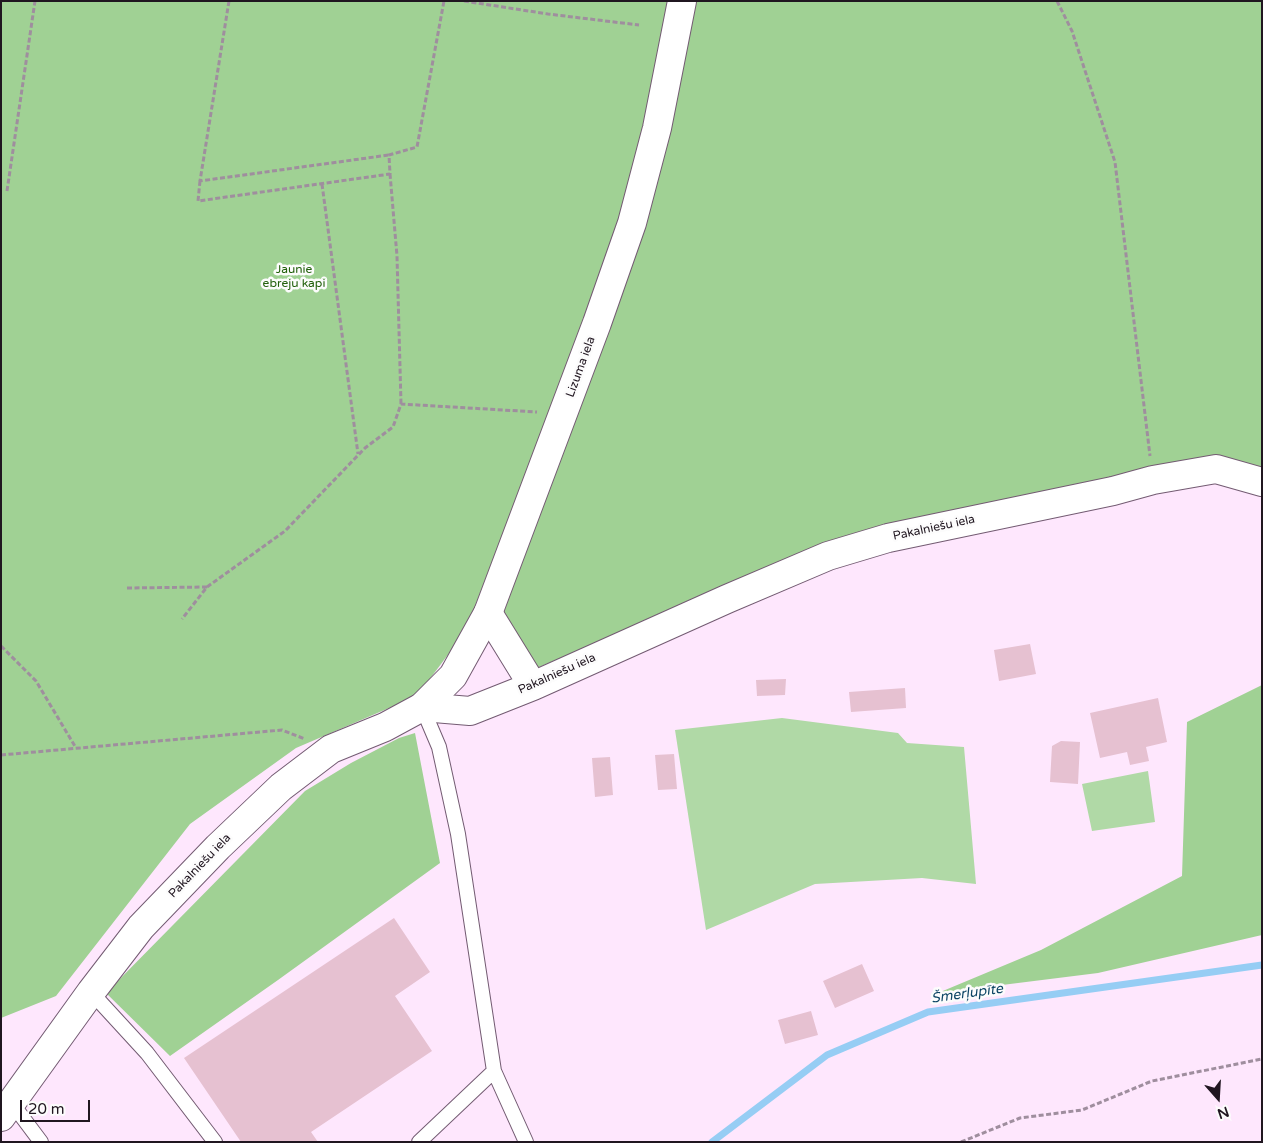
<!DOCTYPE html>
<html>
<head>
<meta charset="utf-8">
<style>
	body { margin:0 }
	#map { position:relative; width:1263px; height:1143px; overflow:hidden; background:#fee7fd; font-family:"Varela Round",sans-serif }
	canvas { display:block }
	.frame { position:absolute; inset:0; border:2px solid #201620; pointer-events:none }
	.north { position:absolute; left:1193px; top:1073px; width:50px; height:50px; -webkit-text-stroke:4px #fcfcfc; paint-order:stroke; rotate:161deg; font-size:14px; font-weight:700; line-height:20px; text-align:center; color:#201620 }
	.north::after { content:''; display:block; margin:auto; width:18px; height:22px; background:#201620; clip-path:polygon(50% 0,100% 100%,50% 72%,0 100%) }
	.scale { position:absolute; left:20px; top:1100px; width:70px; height:22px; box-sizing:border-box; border:2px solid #201620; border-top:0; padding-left:6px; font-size:15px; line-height:18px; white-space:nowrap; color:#201620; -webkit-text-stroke:4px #fcfcfc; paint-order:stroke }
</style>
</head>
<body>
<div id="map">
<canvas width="1263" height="1143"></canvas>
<div class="frame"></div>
<div class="north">N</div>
<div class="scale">20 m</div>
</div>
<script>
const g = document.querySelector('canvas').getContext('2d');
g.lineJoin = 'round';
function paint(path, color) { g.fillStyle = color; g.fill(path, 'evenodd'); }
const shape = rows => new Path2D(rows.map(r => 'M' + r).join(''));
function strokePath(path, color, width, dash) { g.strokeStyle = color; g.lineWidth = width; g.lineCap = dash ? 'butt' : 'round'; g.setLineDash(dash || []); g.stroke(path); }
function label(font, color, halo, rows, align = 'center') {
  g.font = font + ' "Varela Round",sans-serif'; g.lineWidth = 5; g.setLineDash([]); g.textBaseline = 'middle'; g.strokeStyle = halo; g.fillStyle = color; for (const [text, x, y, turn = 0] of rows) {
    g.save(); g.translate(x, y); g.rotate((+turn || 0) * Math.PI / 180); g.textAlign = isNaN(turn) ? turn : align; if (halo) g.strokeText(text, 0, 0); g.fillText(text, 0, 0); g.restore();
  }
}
const green = shape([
	[782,718,898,733,907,743,964,747,976,884,922,878,815,884,706,930,675,730],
	[1148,771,1155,822,1092,831,1082,784]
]);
const forest = shape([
	[1,1,1262,1,1262,473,855,533,532,670,501,620,624,275,598,286,465,632,417,696,296,748,190,824,56,996,1,1018],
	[1262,685,1262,935,1098,973,938,993,1041,950,1182,876,1187,722],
	[415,733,440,863,278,980,170,1056,106,993,305,791,351,763,399,738]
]);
const stream = shape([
	[712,1142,827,1055,928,1012,1262,965]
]);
const building = shape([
	[1030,644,1036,674,999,681,994,650],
	[786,679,785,695,757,696,756,680],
	[905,688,906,708,851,712,849,692],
	[1158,698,1167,742,1146,747,1149,761,1130,765,1127,752,1100,758,1090,713],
	[1061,741,1080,742,1078,784,1050,782,1052,746],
	[674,754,677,789,658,790,655,755],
	[610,757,613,795,595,797,592,758],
	[394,918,430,972,395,996,432,1051,311,1132,318,1142,241,1142,184,1058],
	[862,964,874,991,835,1008,823,981],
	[811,1011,818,1035,785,1044,778,1020]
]);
const path = shape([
	[229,1,200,181,389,155],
	[464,1,548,14,639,25],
	[1057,1,1072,31,1115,162,1150,456],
	[390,174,397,256,401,404],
	[200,181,198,201,390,174,389,155,417,147,444,1],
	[322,184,358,454],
	[7,191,35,1],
	[207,587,285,531,365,448,393,427,401,404,537,412],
	[127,588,207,587,182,619],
	[1,646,36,681,76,748],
	[1,755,282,730,305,739],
	[961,1142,1020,1118,1082,1110,1152,1081,1262,1059]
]);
const lane = shape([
	[422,707,439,747,458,834,494,1071,526,1142],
	[91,992,147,1053,215,1142],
	[11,1102,41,1142],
	[419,1142,494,1071]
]);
const street = shape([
	[488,613,533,686],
	[422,707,470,711,533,686,727,599,828,556,888,538,1113,491,1153,480,1216,469,1262,482]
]);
const secondary = shape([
	[1,1117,91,992,141,927,218,847,281,787,331,749,385,727,422,707,453,676,488,613,597,323,632,223,657,128,682,1]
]);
const parkNames = [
	["Jaunie",294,270],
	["ebreju kapi",294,284]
];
const streetNames = [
	["Lizuma iela",581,367,-70],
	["Pakalniešu iela",934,528,-12],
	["Pakalniešu iela",557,674,-24],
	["Pakalniešu iela",200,866,-46]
];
const waterNames = [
	["Šmerļupīte",967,994,-8]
];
paint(green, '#b0d9a6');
paint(forest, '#a0d194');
strokePath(stream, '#96cdf4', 7);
paint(building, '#e6c1d1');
strokePath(lane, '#735b72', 16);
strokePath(street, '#735b72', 30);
strokePath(secondary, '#735b72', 30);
strokePath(path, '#9f8e9e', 3, [5, 2.5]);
strokePath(lane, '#fff', 14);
strokePath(street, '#fff', 28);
strokePath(secondary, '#fff', 28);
label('12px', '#22600c', '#fcfcfc', parkNames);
label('12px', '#201620', '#fcfcfc', streetNames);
label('italic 14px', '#0d4565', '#fcfcfc', waterNames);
</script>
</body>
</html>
